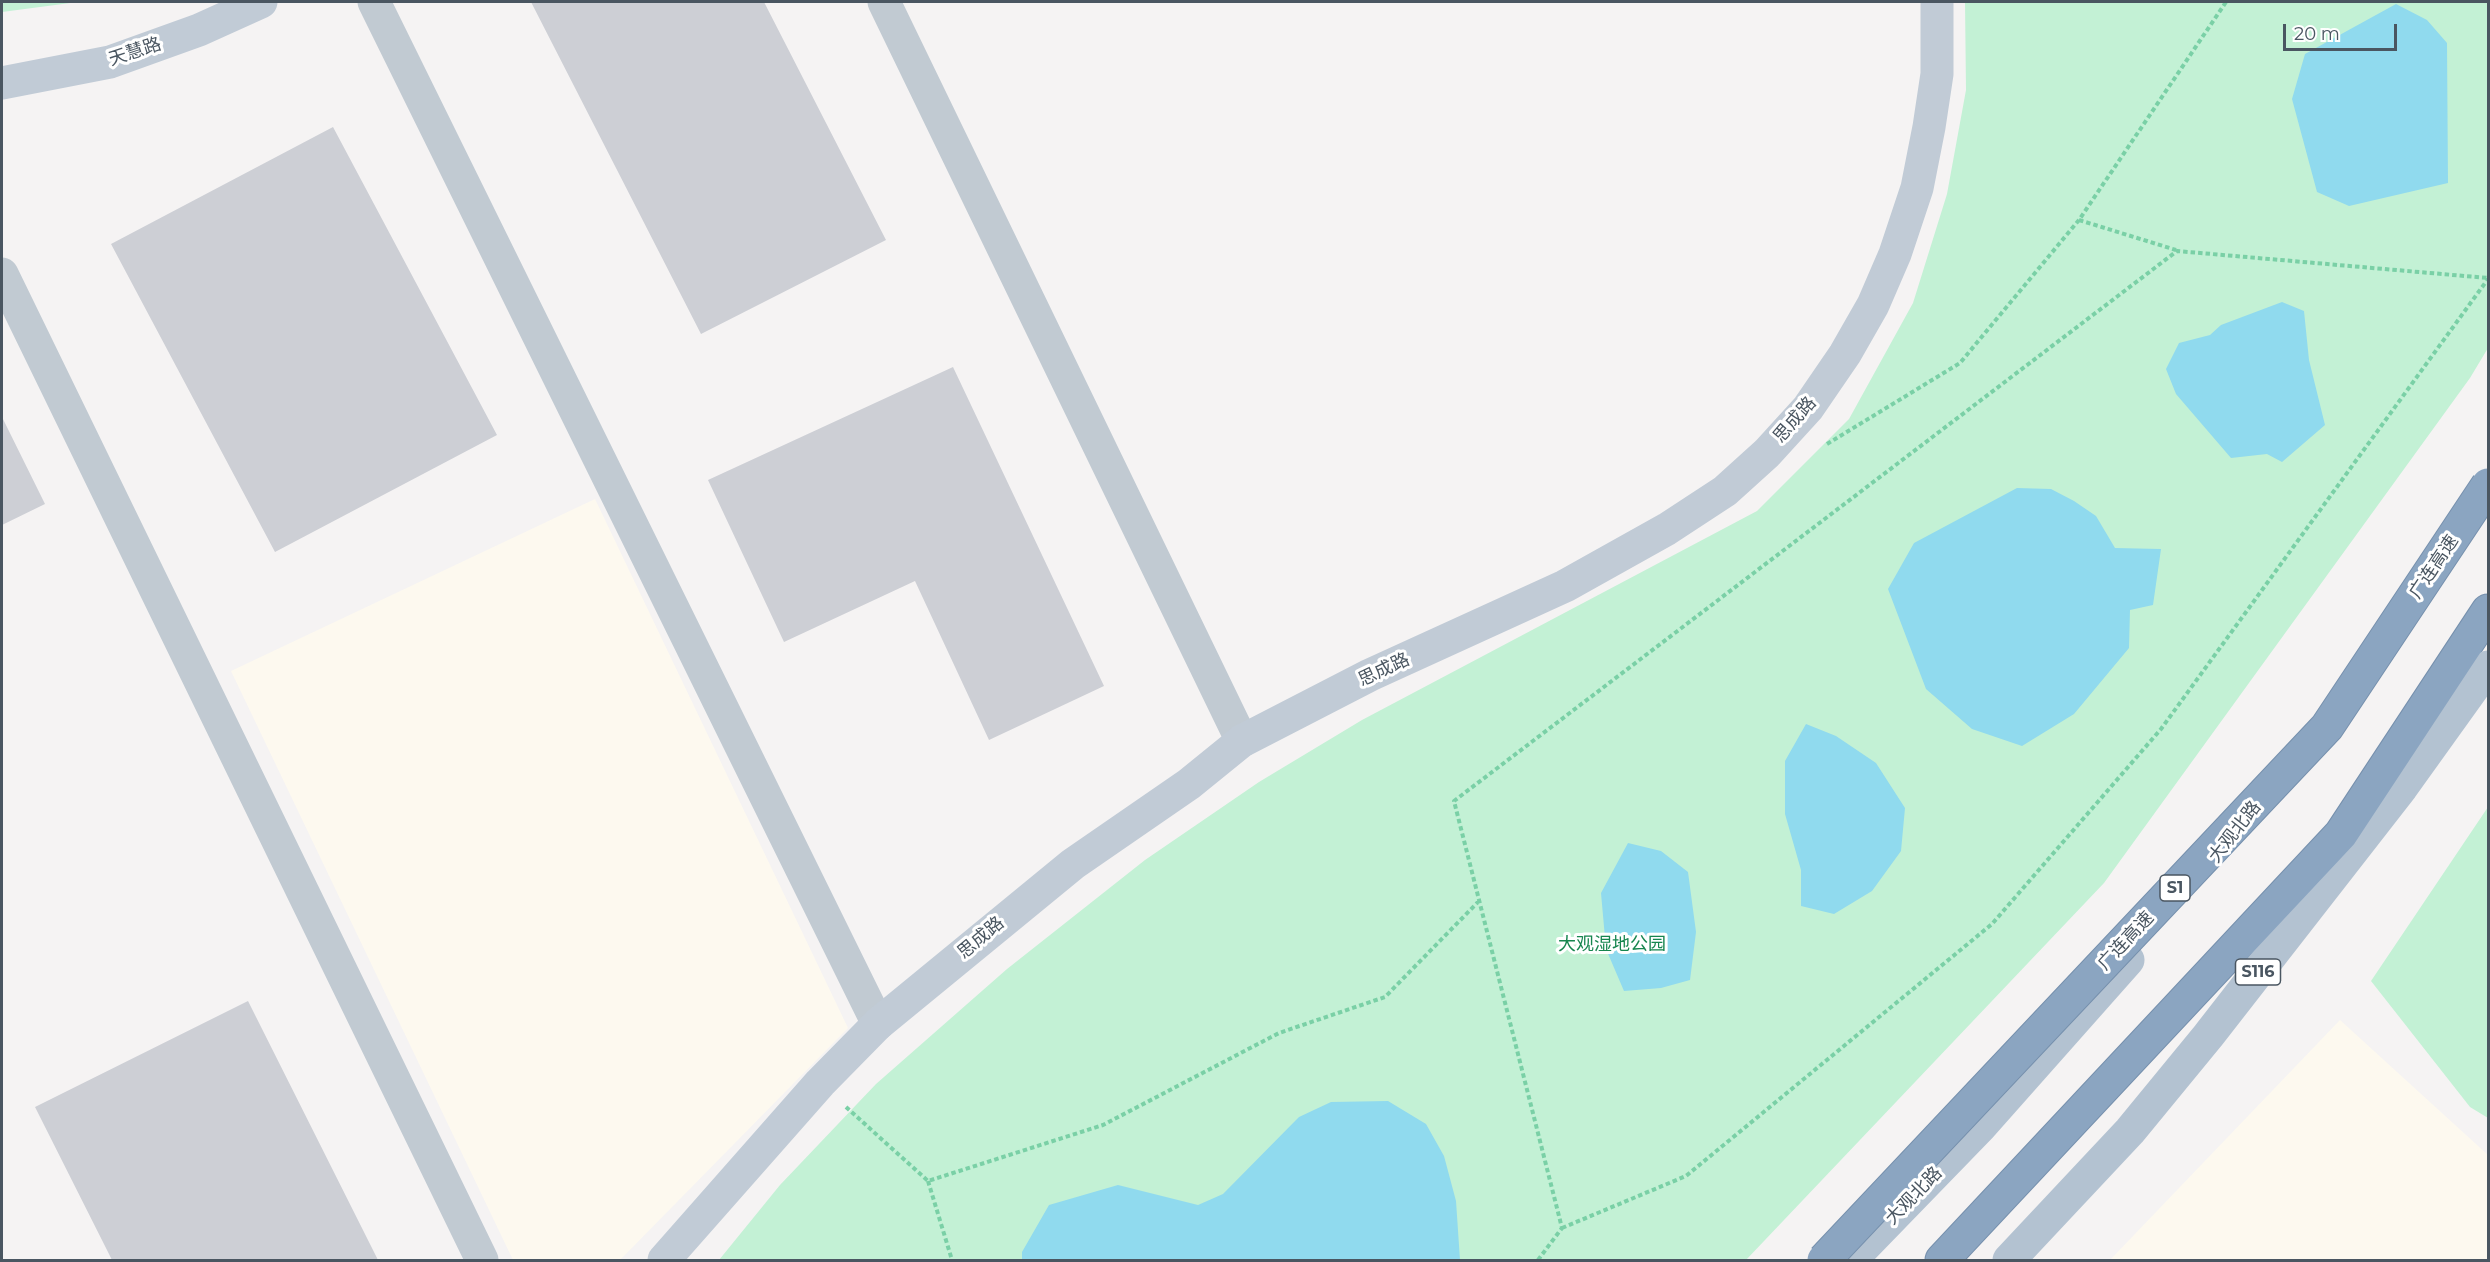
<!DOCTYPE html>
<html>
<head>
<meta charset="utf-8">
<style>
	body { margin:0 }
	#map { position:relative; width:2490px; height:1262px; overflow:hidden; background:#f5f3f3; font-family:Montserrat,sans-serif }
	canvas { display:block }
	.frame { position:absolute; inset:0; border:3px solid #4a5661; pointer-events:none }
	.scale { position:absolute; left:2283px; top:24px; width:114px; height:27px; box-sizing:border-box; border:3px solid #4a5661; border-top:0; padding-left:8px; font-size:18px; line-height:21px; white-space:nowrap; color:#4a5661; -webkit-text-stroke:4px #fff; paint-order:stroke }
</style>
</head>
<body>
<div id="map">
<canvas width="2490" height="1262"></canvas>
<div class="frame"></div>
<div class="scale">20 m</div>
</div>
<script>
const g = document.querySelector('canvas').getContext('2d');
g.lineJoin = 'round';
function paint(path, color) { g.fillStyle = color; g.fill(path, 'evenodd'); }
const shape = rows => new Path2D(rows.map(r => 'M' + r).join(''));
function strokePath(path, color, width, dash) { g.strokeStyle = color; g.lineWidth = width; g.lineCap = dash ? 'butt' : 'round'; g.setLineDash(dash || []); g.stroke(path); }
function label(font, color, halo, rows, align = 'center') {
  g.font = font + ' Montserrat,"Noto Sans SC",sans-serif'; g.lineWidth = 6; g.setLineDash([]); g.textBaseline = 'middle'; g.strokeStyle = halo; g.fillStyle = color; for (const [text, x, y, turn = 0] of rows) {
    g.save(); g.translate(x, y); g.rotate((+turn || 0) * Math.PI / 180); g.textAlign = isNaN(turn) ? turn : align; if (halo) g.strokeText(text, 0, 0); g.fillText(text, 0, 0); g.restore();
  }
}
const commercial = shape([
	[595,499,848,1028,620,1260,513,1260,231,671],
	[2340,1020,2488,1155,2488,1260,2110,1260]
]);
const green = shape([
	[2,2,78,2,2,12],
	[1965,2,2488,2,2488,348,2470,378,2104,883,1746,1260,719,1260,780,1185,876,1084,1007,969,1145,860,1259,782,1362,720,1757,511,1849,419,1913,303,1947,194,1966,90],
	[2488,807,2488,1118,2470,1107,2371,981]
]);
const water = shape([
	[2396,4,2427,20,2447,43,2448,183,2349,206,2317,192,2292,99,2305,54],
	[2282,302,2304,311,2309,360,2325,425,2282,462,2267,454,2231,458,2176,394,2166,369,2179,343,2210,335,2221,325],
	[2017,488,2051,489,2074,501,2096,516,2115,548,2161,549,2153,605,2130,610,2129,648,2074,714,2022,746,1972,729,1926,689,1888,589,1914,543],
	[1806,724,1836,736,1876,763,1905,808,1901,851,1872,891,1834,914,1801,906,1801,870,1785,814,1785,761],
	[1628,843,1661,851,1688,872,1696,932,1690,980,1661,988,1624,991,1606,949,1601,893],
	[1388,1101,1426,1124,1444,1156,1456,1201,1460,1260,1022,1260,1022,1252,1049,1205,1118,1185,1198,1205,1223,1194,1299,1117,1331,1102]
]);
const building = shape([
	[531,2,764,2,886,240,701,334],
	[333,127,497,435,275,552,111,244],
	[953,367,1104,686,989,740,915,581,784,642,708,480],
	[2,417,45,504,2,525],
	[248,1001,378,1260,112,1260,35,1107]
]);
const path = shape([
	[2079,220,2176,250],
	[1827,444,1960,363,2079,220,2226,2],
	[846,1107,928,1181,1103,1125,1279,1033,1385,997,1479,901],
	[928,1181,952,1260],
	[1562,1228,1686,1176,1992,924,2161,729,2488,279],
	[1538,1260,1562,1228,1454,801,2177,251,2488,278]
]);
const street = shape([
	[374,2,878,1024],
	[884,2,1242,741],
	[2,274,482,1260]
]);
const secondary = shape([
	[2,83,110,62,199,30,261,2],
	[664,1260,820,1083,878,1024,1073,864,1189,784,1242,741,1370,675,1565,586,1667,529,1725,491,1767,453,1808,408,1845,354,1873,305,1895,254,1917,188,1929,127,1937,74,1937,2]
]);
const primary = shape([
	[1851,1260,1980,1127,2128,960],
	[2009,1260,2130,1131,2208,1036,2402,787,2488,667]
]);
const highway = shape([
	[1942,1260,2341,834,2488,611]
]);
const highwayBridge = shape([
	[1824,1260,2327,727,2488,485]
]);
const shields = [
	[2175,888,30],
	[2258,972,45]
];
const shieldNames = [
	["S1",2175,888],
	["S116",2258,972]
];
const streetNames = [
	["天慧路",135,52,-18],
	["思成路",1795,420,-49],
	["广连高速",2434,567,-56],
	["思成路",1384,670,-25],
	["大观北路",2235,832,-52],
	["思成路",981,938,-40],
	["广连高速",2126,941,-47],
	["大观北路",1914,1196,-46]
];
const parkNames = [
	["大观湿地公园",1612,945]
];
paint(commercial, '#fdf9ef');
paint(green, '#c3f1d5');
paint(water, '#90daee');
paint(building, '#cdcfd5');
strokePath(highway, '#7690ad', 35);
strokePath(path, '#7ad0a6', 4, [4.5, 3]);
strokePath(street, '#c1cad2', 33);
strokePath(secondary, '#c1cbd6', 33);
strokePath(primary, '#b3c2d1', 33);
strokePath(highway, '#8ba5c1', 33);
strokePath(highwayBridge, '#7690ad', 35, []);
strokePath(highwayBridge, '#8ba5c1', 33);
for (const [x, y, w] of shields) { const box = new Path2D(); box.roundRect(x - w / 2, y - 13, w, 26, 4.5); g.fillStyle = '#fff'; g.fill(box); strokePath(box, '#4a5661', 1.5); }
label('bold 16px', '#4a5661', null, shieldNames);
label('18px', '#4a5661', '#fff', streetNames);
label('18px', '#17864f', '#fff', parkNames);
</script>
</body>
</html>
